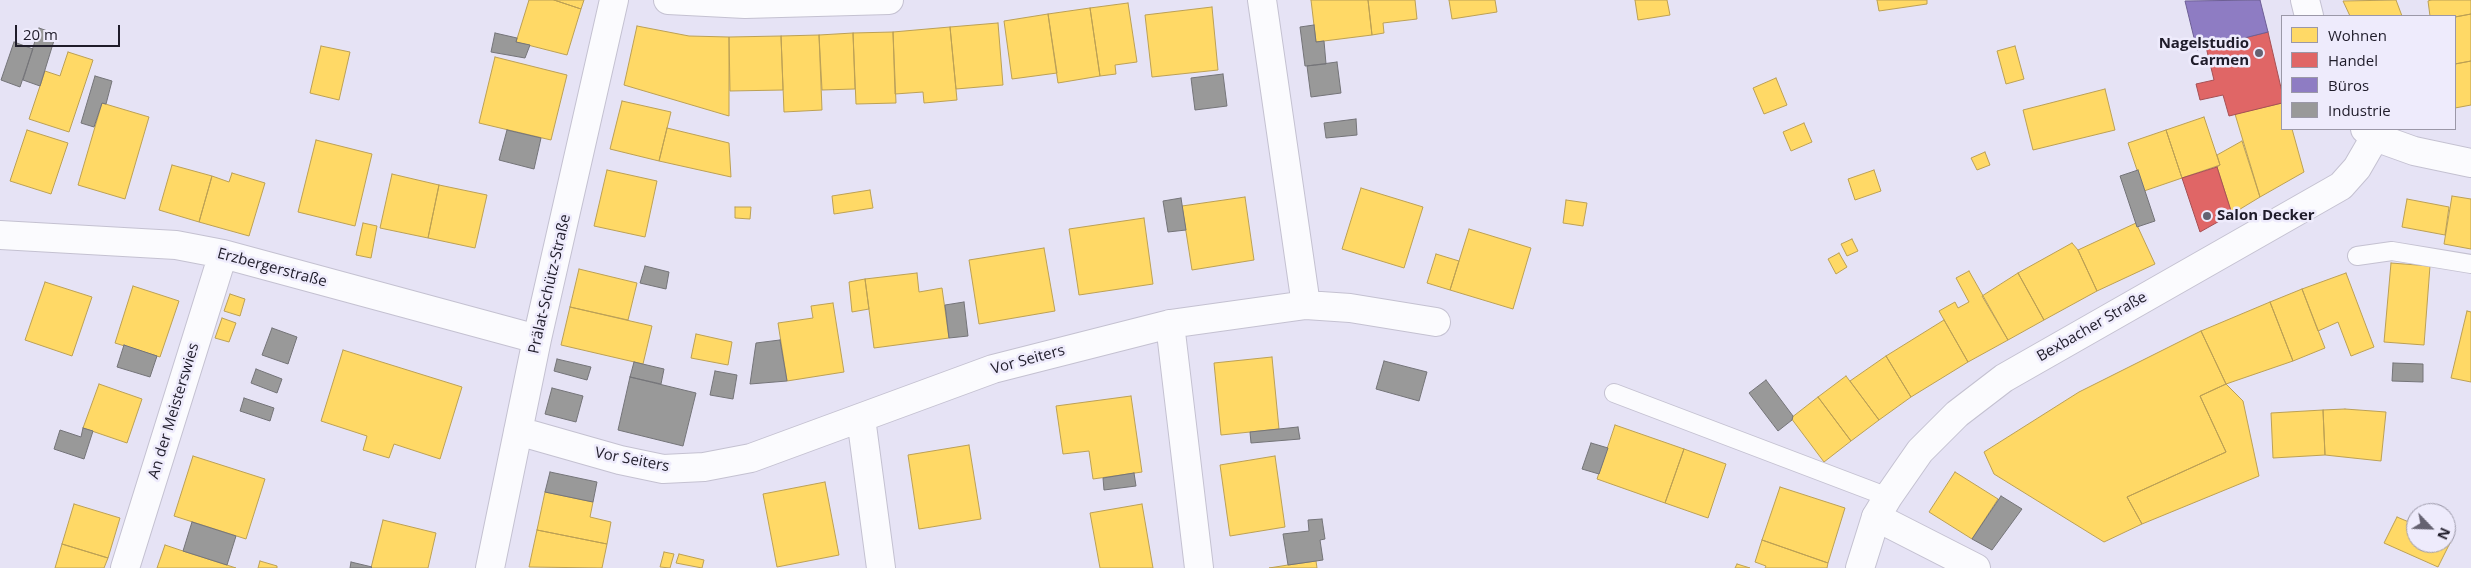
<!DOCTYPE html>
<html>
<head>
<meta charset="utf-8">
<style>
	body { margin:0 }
	#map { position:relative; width:2471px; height:568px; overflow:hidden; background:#e6e3f5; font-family:"Open Sans",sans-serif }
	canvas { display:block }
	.legend { position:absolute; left:2281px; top:15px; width:175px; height:115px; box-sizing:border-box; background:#eeebfc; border:1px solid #9b98a8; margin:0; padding:6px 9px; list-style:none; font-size:15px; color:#1f1c2a }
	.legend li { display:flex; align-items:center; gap:10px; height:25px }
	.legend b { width:25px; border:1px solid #9b98a8 }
	.north { position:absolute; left:2406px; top:503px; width:50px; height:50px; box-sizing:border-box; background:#eeebfc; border:1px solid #9b98a8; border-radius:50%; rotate:114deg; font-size:14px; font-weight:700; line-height:20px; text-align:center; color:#1f1c2a }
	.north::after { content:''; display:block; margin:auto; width:18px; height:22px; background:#656271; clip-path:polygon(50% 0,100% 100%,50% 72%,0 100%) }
	.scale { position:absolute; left:15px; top:25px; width:105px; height:22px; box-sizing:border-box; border:2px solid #1f1c2a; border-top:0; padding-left:6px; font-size:15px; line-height:18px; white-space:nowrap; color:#1f1c2a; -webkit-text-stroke:4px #eeebfc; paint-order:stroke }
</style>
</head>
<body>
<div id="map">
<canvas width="2471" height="568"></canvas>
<ul class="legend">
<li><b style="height:14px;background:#ffd966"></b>Wohnen</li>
<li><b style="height:14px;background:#e06666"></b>Handel</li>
<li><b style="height:14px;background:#8e7cc3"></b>Büros</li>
<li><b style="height:14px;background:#999"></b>Industrie</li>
</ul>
<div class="north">N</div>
<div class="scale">20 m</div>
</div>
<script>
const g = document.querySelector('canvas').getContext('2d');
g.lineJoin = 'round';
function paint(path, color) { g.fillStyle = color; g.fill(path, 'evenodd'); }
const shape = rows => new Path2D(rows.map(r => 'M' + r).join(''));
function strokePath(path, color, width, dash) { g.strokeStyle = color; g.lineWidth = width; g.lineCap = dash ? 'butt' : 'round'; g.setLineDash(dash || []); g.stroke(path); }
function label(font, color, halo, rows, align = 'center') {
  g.font = font + ' "Open Sans",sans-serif'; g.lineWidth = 5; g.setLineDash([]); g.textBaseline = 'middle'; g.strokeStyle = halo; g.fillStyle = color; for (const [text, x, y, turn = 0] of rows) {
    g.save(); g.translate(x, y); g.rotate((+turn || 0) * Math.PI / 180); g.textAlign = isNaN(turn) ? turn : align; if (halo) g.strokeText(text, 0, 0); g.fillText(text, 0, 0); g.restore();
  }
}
const homes = shape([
	[529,0,554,0,581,9,567,55,516,42,529,0],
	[554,0,584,0,581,9,554,0],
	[1311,0,1368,0,1372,35,1316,42,1311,0],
	[1368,0,1415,0,1417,19,1383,23,1384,33,1372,35,1368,0],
	[1449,0,1495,0,1497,12,1452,19,1449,0],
	[1635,0,1667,0,1670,15,1638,20,1635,0],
	[1877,0,1927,0,1927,4,1879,11,1877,0],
	[2396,0,2402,16,2350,16,2343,1,2396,0],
	[2431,0,2471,0,2471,14,2455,17,2430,16,2428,1,2431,0],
	[1128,3,1137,62,1115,65,1116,74,1100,76,1090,8,1128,3],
	[1212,7,1218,70,1152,77,1145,15,1212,7],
	[1090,8,1100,76,1058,83,1048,14,1090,8],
	[1048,14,1057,73,1012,79,1004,21,1048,14],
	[2471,14,2471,61,2455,64,2455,17,2471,14],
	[998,23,1003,85,956,89,950,27,998,23],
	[637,26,689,36,729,37,729,116,624,85,637,26],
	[950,27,957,100,924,103,923,92,895,94,893,32,950,27],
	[893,32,896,103,856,104,853,33,893,32],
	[853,33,855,89,822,90,819,35,853,33],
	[819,35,822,110,784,112,781,36,819,35],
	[781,36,783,90,730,91,729,37,781,36],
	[321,46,350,52,339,100,310,93,321,46],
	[2015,46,2024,79,2006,84,1997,51,2015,46],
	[68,52,93,60,69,132,29,119,45,71,60,76,68,52],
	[495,57,567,75,551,140,479,123,495,57],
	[2471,61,2471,105,2455,108,2455,64,2471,61],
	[1776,78,1787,105,1764,114,1753,88,1776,78],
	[2105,89,2115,130,2033,150,2023,110,2105,89],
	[622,101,671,112,659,161,610,149,622,101],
	[102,103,149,117,125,199,78,185,102,103],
	[2282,103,2282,129,2292,129,2304,172,2260,197,2235,114,2282,103],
	[2204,117,2220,165,2182,178,2166,130,2204,117],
	[1804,123,1812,142,1791,151,1783,132,1804,123],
	[667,128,729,143,731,177,659,161,667,128],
	[27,130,68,143,51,194,10,181,27,130],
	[2166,130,2182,178,2144,191,2128,143,2166,130],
	[316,140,372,154,355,226,298,212,316,140],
	[2242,141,2260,197,2232,214,2217,167,2220,165,2217,155,2242,141],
	[1985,152,1990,165,1977,170,1971,158,1985,152],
	[172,165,212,176,199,222,159,210,172,165],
	[607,170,657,181,645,237,594,226,607,170],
	[1874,170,1881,191,1855,200,1848,179,1874,170],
	[232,173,265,183,249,236,199,222,212,176,229,182,232,173],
	[392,174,439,185,428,238,380,228,392,174],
	[439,185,487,195,475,248,428,238,439,185],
	[1361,188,1423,207,1404,268,1342,249,1361,188],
	[870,190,873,208,834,214,832,196,870,190],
	[2452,196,2471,199,2471,249,2444,244,2452,196],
	[1245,197,1254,260,1192,270,1182,206,1245,197],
	[2407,199,2449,207,2445,235,2402,227,2407,199],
	[1566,200,1587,203,1583,226,1563,223,1566,200],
	[735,207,751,207,750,219,735,218,735,207],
	[1144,218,1153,284,1079,295,1069,229,1144,218],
	[363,223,377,226,371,258,356,255,363,223],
	[2136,223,2155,264,2097,291,2078,250,2136,223],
	[1469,229,1531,248,1513,309,1450,290,1469,229],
	[1852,239,1858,251,1847,256,1841,244,1852,239],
	[2072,243,2078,250,2097,291,2044,320,2018,273,2072,243],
	[1044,248,1055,311,979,324,969,260,1044,248],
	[1839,253,1847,267,1836,274,1828,259,1839,253],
	[1436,254,1459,261,1450,290,1427,283,1436,254],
	[2391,263,2430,266,2424,345,2384,342,2391,263],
	[579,269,637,283,628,320,570,307,579,269],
	[1969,271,2008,340,1968,362,1939,311,1955,302,1958,308,1969,302,1956,278,1969,271],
	[917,273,919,292,942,288,949,338,874,348,865,279,917,273],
	[2018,273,2044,320,2008,340,1982,296,2018,273],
	[2346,273,2374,347,2351,356,2338,322,2318,331,2302,289,2346,273],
	[865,279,869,309,852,312,849,282,865,279],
	[45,282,92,297,72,356,25,340,45,282],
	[133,286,179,301,160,357,115,343,133,286],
	[2302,289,2325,348,2293,361,2270,302,2302,289],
	[230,294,245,299,240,316,224,311,230,294],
	[2270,302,2293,361,2226,384,2201,331,2270,302],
	[833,303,844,372,787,381,778,323,813,318,811,306,833,303],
	[570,307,652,326,643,364,561,345,570,307],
	[2467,311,2471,312,2471,382,2451,378,2467,311],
	[222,318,236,323,229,342,215,338,222,318],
	[1944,320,1968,362,1911,397,1886,356,1944,320],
	[2201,331,2226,384,2200,396,2226,452,2127,497,2142,524,2104,542,1994,474,1984,452,2079,392,2201,331],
	[696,334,732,342,728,365,691,358,696,334],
	[343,350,462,387,440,459,394,444,389,458,363,450,367,436,321,421,343,350],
	[1886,356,1911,397,1879,420,1850,381,1886,356],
	[1272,357,1279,429,1221,435,1214,363,1272,357],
	[1846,376,1879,420,1851,441,1818,397,1846,376],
	[99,384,142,399,127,443,83,428,99,384],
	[2226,384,2243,401,2259,476,2142,524,2127,497,2226,452,2200,396,2226,384],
	[1131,396,1142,472,1093,479,1089,451,1063,454,1056,406,1131,396],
	[1818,397,1851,441,1824,462,1791,418,1818,397],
	[2345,409,2386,412,2381,461,2325,455,2323,410,2345,409],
	[2323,410,2325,455,2273,458,2271,413,2323,410],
	[1615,425,1684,449,1665,503,1597,479,1615,425],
	[969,445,981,519,919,529,908,455,969,445],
	[1684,449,1726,464,1708,518,1665,503,1684,449],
	[193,456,265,479,246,539,174,516,193,456],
	[1275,456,1285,527,1230,536,1220,465,1275,456],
	[1955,472,1998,499,1972,539,1929,512,1955,472],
	[825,482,839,555,777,567,763,494,825,482],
	[1780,487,1845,508,1828,563,1762,540,1780,487],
	[545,492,593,502,590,517,611,522,607,544,537,530,545,492],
	[74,504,120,518,108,558,62,544,74,504],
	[1142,504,1153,568,1100,568,1090,513,1142,504],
	[2397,517,2416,525,2416,543,2446,543,2446,539,2451,541,2438,567,2384,543,2397,517],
	[383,520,436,533,428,568,371,568,383,520],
	[537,530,607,544,602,568,529,567,537,530],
	[1762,540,1828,563,1827,568,1765,568,1766,566,1755,562,1762,540],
	[62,544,108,558,104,568,55,568,62,544],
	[165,545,183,551,236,568,157,568,165,545],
	[664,552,674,554,670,568,660,567,664,552],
	[679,554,704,560,702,568,676,563,679,554],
	[260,561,277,566,277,568,258,568,260,561],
	[1316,561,1317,568,1269,568,1288,565,1316,561],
	[1737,564,1750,568,1735,568,1737,564]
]);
const shops = shape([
	[2268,32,2282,92,2282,103,2229,116,2223,95,2200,100,2196,84,2214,80,2206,47,2268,32],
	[2217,167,2232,214,2200,232,2182,178,2217,167]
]);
const offices = shape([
	[2260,0,2268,32,2197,50,2185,1,2260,0]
]);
const industry = shape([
	[1314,25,1316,42,1324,41,1326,64,1305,66,1300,27,1314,25],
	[39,28,56,34,40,86,23,80,39,28],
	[495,33,517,38,516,42,530,45,525,58,491,52,495,33],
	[14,42,33,49,20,87,1,80,14,42],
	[1337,62,1341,93,1311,97,1307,66,1337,62],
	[1223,74,1227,106,1195,110,1191,78,1223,74],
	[95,76,112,81,106,104,102,103,94,127,81,123,95,76],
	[1356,119,1357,135,1326,138,1324,123,1356,119],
	[507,130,541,138,534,169,499,160,507,130],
	[2138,170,2155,221,2137,227,2120,176,2138,170],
	[1181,198,1186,230,1168,232,1163,201,1181,198],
	[645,266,669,272,666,289,640,283,645,266],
	[964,302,968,336,949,338,945,305,964,302],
	[272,328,297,337,288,364,262,355,272,328],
	[780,340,787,381,750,384,756,343,780,340],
	[124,345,157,356,150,377,117,367,124,345],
	[557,359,591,367,587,380,554,371,557,359],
	[1384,361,1427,372,1419,401,1376,389,1384,361],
	[634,362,664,369,661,384,630,377,634,362],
	[2393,363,2423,364,2423,382,2392,381,2393,363],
	[256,369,282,379,277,393,251,383,256,369],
	[715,371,737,375,733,399,710,395,715,371],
	[630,377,696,393,683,446,618,430,630,377],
	[1766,380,1793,416,1792,420,1778,431,1749,393,1766,380],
	[552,388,583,396,576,422,545,414,552,388],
	[244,398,274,408,270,421,240,411,244,398],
	[1298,427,1300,439,1251,443,1250,432,1298,427],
	[83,428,93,431,84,459,54,449,60,430,81,437,83,428],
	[1591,443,1608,448,1599,474,1582,469,1591,443],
	[550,472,597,482,593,502,545,492,550,472],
	[1134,473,1136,486,1104,490,1103,478,1134,473],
	[2001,496,2022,509,1992,550,1972,539,2001,496],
	[1322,519,1325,539,1320,540,1323,560,1288,565,1283,534,1309,531,1308,520,1322,519],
	[192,522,236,536,227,565,183,551,192,522],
	[351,562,372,567,371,568,350,568,351,562]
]);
const lane = shape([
	[2357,256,2392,251,2471,264],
	[1614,393,1888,497]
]);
const street = shape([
	[668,0,745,4,889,0],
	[1262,0,1306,305],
	[0,235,176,245,223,254,537,339],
	[1170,324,1199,568],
	[861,418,881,568],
	[518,431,620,460,663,469,704,467,751,458,993,369,1170,324,1306,305,1350,308,1436,322],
	[1876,517,1976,568],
	[125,568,223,254],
	[490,568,537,339,614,0]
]);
const secondary = shape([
	[2305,0,2309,16],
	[2365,129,2375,137,2414,151,2471,163],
	[1860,568,1876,517,1888,497,1920,451,1957,414,2004,378,2341,186,2357,168,2375,137]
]);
const markers = [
	[2259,53,5,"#656271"],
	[2207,216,5,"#656271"]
];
const poiNames = [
	["Nagelstudio",2249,44],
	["Carmen",2249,61],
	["Salon Decker",2217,216,"left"]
];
const streetNames = [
	["Erzbergerstraße",272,268,15],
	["Prälat-Schütz-Straße",550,284,-77],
	["Bexbacher Straße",2092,327,-30],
	["Vor Seiters",1028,360,-15],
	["An der Meisterswies",174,411,-73],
	["Vor Seiters",632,460,11]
];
paint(homes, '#ffd966');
strokePath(homes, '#bca054', 1);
paint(shops, '#e06666');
strokePath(shops, '#a65054', 1);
paint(offices, '#8e7cc3');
strokePath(offices, '#6d5f95', 1);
paint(industry, '#999');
strokePath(industry, '#747478', 1);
strokePath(lane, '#c4c1d1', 20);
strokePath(street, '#c4c1d1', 30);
strokePath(secondary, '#c4c1d1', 30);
strokePath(lane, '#fbfbfe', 18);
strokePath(street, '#fbfbfe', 28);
strokePath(secondary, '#fbfbfe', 28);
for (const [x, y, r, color] of markers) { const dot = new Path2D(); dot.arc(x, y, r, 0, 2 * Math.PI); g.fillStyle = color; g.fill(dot); strokePath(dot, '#eeebfc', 2); }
label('bold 15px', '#1f1c2a', '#eeebfc', poiNames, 'right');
label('15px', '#1f1c2a', '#eeebfc', streetNames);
</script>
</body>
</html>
